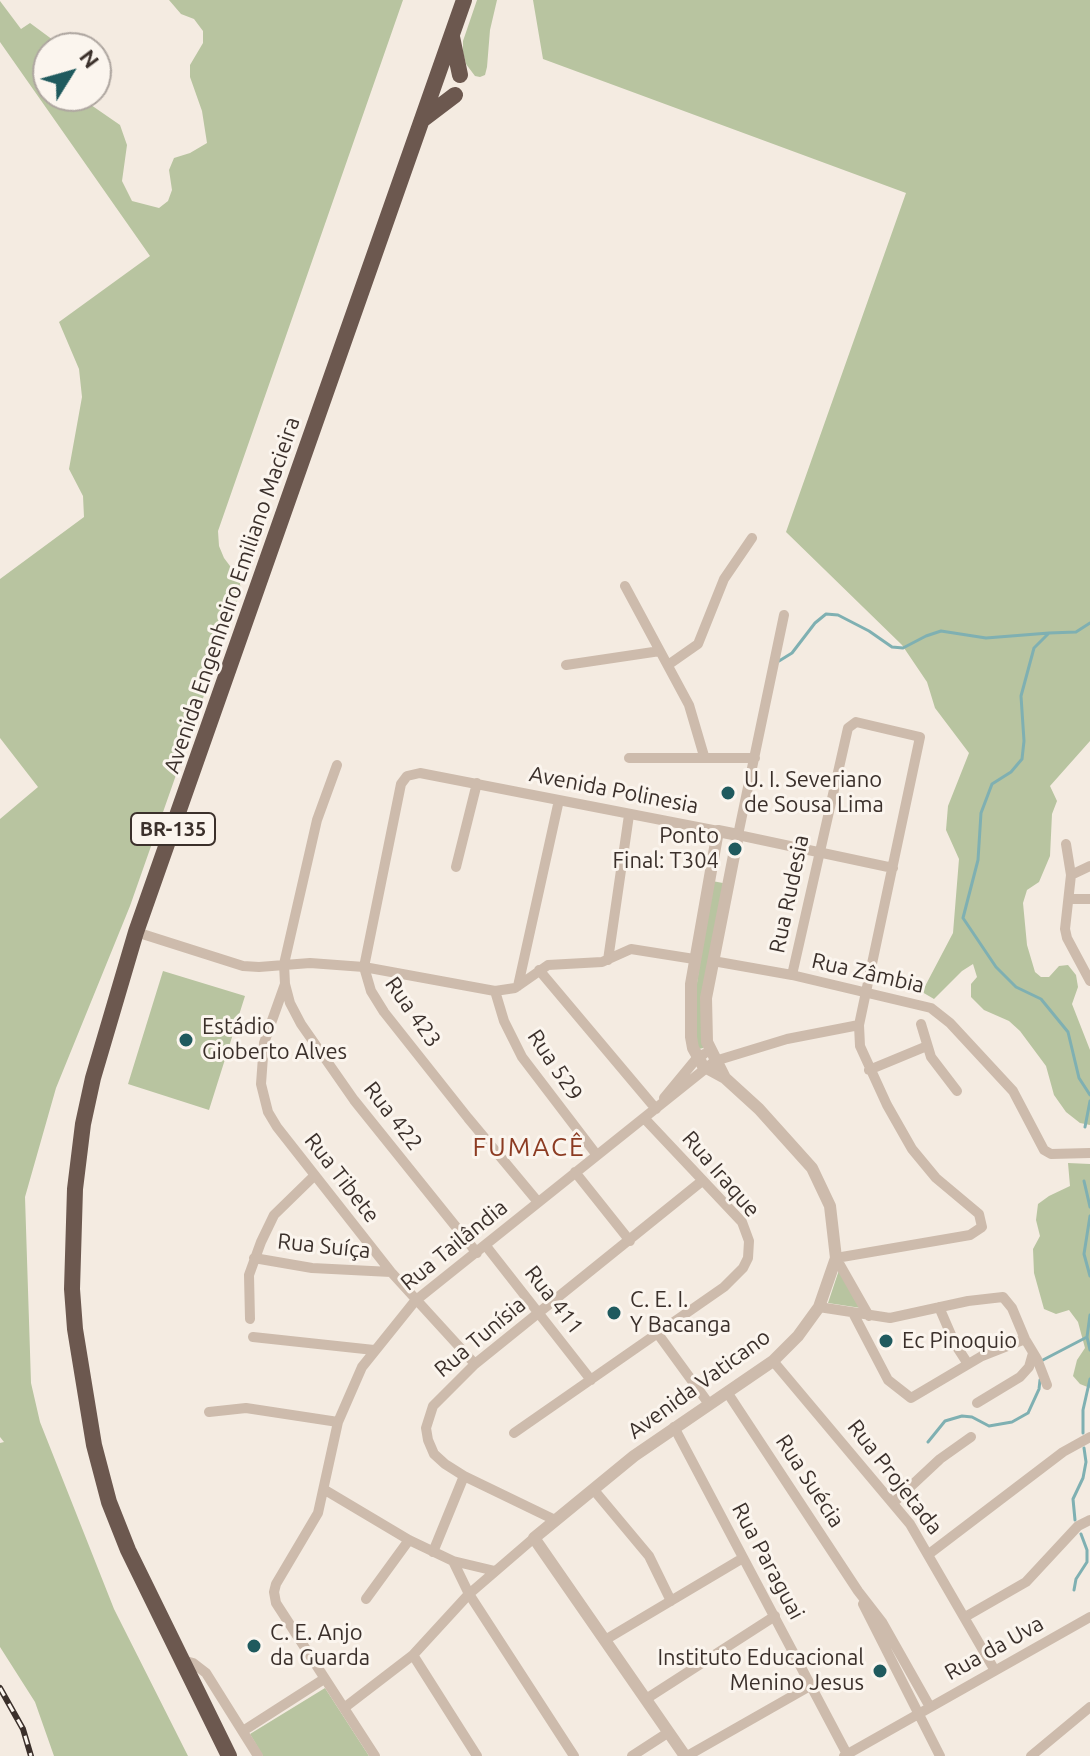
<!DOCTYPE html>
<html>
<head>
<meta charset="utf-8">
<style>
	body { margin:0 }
	#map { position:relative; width:1090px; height:1756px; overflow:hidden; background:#f4ebe1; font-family:Ubuntu,sans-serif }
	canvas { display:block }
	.north { position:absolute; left:32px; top:32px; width:80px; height:80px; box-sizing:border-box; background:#fbf5ee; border:2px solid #aea6a0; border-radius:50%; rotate:53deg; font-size:22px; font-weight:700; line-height:32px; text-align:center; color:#3b302b }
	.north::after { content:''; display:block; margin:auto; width:28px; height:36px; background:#1f5a5e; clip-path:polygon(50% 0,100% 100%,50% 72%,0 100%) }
</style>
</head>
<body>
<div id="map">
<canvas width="1090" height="1756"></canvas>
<div class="north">N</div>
</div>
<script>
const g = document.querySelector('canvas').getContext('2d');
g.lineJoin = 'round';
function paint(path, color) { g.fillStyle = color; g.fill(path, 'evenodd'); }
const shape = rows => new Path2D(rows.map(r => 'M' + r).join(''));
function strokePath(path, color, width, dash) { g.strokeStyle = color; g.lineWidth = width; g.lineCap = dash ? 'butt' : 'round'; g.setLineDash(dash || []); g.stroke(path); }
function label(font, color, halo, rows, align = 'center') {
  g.font = font + ' Ubuntu,sans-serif'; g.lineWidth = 6; g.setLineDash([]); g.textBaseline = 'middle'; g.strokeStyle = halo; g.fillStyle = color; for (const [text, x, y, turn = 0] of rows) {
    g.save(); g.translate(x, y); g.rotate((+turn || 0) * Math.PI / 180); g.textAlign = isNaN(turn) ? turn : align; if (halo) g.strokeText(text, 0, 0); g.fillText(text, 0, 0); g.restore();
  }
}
const green = shape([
	[169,0,403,0,218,531,219,546,224,558,239,578,241,590,130,906,56,1088,25,1197,31,1383,40,1422,114,1609,188,1756,54,1756,35,1702,0,1647,0,1443,4,1442,0,1437,0,819,38,787,0,738,0,579,84,517,83,496,69,469,82,397,79,369,59,322,150,256,0,42,0,1,21,29,30,23,53,40,58,48,48,48,48,96,78,96,120,125,127,145,122,181,132,201,159,208,168,201,172,190,169,170,174,158,190,153,207,143,202,111,190,77,190,65,203,43,203,31,194,19,181,14],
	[477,0,497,0,490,30,487,67,485,75,480,77,475,76,466,64,463,52,463,41],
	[533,0,1090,0,1090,741,1050,786,1057,801,1052,814,1050,856,1039,882,1027,890,1023,903,1027,945,1035,972,1041,977,1049,977,1059,966,1068,965,1076,975,1078,987,1072,1004,1090,1050,1090,1125,1080,1123,1066,1112,1054,1095,1046,1066,1020,1031,1009,1021,984,1010,971,997,971,984,977,977,973,964,962,971,934,999,922,992,953,933,959,859,946,830,948,806,969,753,935,708,927,682,902,645,786,532,906,193,543,59],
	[712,881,723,883,703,1048,699,1049,696,1045,694,1003],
	[163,971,245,996,209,1110,128,1084],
	[1068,1163,1090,1164,1090,1388,1080,1384,1073,1376,1077,1360,1085,1348,1078,1322,1069,1310,1056,1314,1044,1309,1034,1273,1033,1249,1040,1236,1036,1220,1038,1204,1049,1196,1070,1186],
	[839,1270,861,1308,828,1303],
	[325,1688,369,1756,263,1756,250,1734]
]);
const stream = shape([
	[1090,623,1076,632,1049,633,1034,648,1021,696,1024,741,1022,759,1011,772,992,784,981,813,978,860,963,918,996,967,1016,987,1041,999,1068,1032,1079,1078,1090,1095],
	[779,661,792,653,815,623,826,614,838,615,869,631,892,647,903,648,926,636,941,631,986,638,1049,633],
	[1085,1127,1090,1101],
	[1084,1181,1090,1207],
	[1090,1216,1084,1254,1090,1276],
	[1090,1315,1087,1337,1090,1350],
	[1041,1361,1087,1337],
	[1083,1433,1083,1410,1090,1379],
	[928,1442,945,1421,962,1416,972,1417,989,1426,1012,1422,1028,1413,1039,1389,1040,1380],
	[1075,1520,1073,1499,1083,1478,1086,1462,1084,1448],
	[1074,1590,1076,1579,1087,1562,1087,1550,1081,1534]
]);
const minor = shape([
	[625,586,689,705,704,756],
	[784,615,738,835,893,868],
	[566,665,660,651],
	[668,665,698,644,724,579,752,538],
	[629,758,755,758],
	[337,765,317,820,284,964,285,984,290,1003,301,1024,354,1100,477,1253],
	[1066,844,1071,875,1065,929,1067,938,1090,981],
	[456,867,477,783],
	[1071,875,1090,866],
	[1069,899,1090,899],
	[136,932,243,966,259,967,310,963,364,967,495,991,515,988,548,965,602,962,631,949,694,959],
	[608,960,629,815],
	[713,961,792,975,931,1008,950,1023,1013,1091,1044,1150,1051,1154,1090,1153],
	[539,970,656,1109],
	[792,975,848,728,856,722,920,737,859,1025,860,1046,887,1105,912,1149,936,1178,979,1214,982,1227,970,1235,836,1258,869,1316],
	[285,984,264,1043,261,1084,268,1112,277,1127,391,1272,475,1364],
	[518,986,559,800],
	[495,991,504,1021,522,1057,596,1154],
	[921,1024,931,1057,957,1091],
	[869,1070,927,1046],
	[664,1098,697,1058,704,1054],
	[575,1172,630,1241],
	[538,1202,468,1118,384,1012,371,991,364,967,401,784,407,776,420,773,718,831],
	[486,1246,591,1380],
	[254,1258,312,1268,391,1272],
	[819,1307,890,1318,968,1301,1003,1297,1012,1308,1025,1339,1037,1359,1047,1385],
	[939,1307,955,1344,968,1364],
	[853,1313,888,1380,911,1398,982,1356,1025,1339],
	[250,1319,249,1275,261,1242,274,1215,314,1176],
	[658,1334,709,1404],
	[253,1337,374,1350],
	[773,1361,910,1524,994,1669],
	[727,1392,858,1591,882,1622,930,1707],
	[977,1403,1020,1377,1029,1367,1033,1353],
	[209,1412,246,1408,338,1422],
	[674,1427,848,1756],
	[514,1433,724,1287,743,1268,748,1258,749,1241,742,1222,644,1118],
	[593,1489,649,1556,671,1601],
	[325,1490,409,1540,453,1561,495,1571],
	[894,1502,940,1459,971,1437],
	[555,1520,464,1476,445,1464,434,1454,428,1440,426,1428,433,1406,475,1364,702,1181],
	[433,1552,464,1476],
	[929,1554,1063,1452,1090,1437],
	[453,1561,469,1594,574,1756],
	[366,1599,409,1540],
	[863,1604,940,1756],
	[965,1617,1026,1582,1078,1526,1090,1520],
	[605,1640,743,1558],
	[413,1655,477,1756],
	[182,1660,193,1663,206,1673,258,1756],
	[646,1699,775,1616],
	[344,1708,413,1655,469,1594,534,1538],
	[243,1731,324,1679],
	[375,1756,276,1603,274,1592,276,1584,318,1513,338,1422,362,1367,415,1301,715,1061,787,1039,859,1025],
	[632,1756,669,1732],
	[687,1756,810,1686],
	[844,1756,1090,1617],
	[1031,1756,1090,1707]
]);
const tertiary = shape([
	[685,1756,534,1538,634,1456,773,1361,798,1336,819,1307,836,1258,830,1206,812,1168,759,1109,725,1078,707,1042,706,998,738,835,718,831,691,984,691,1037,693,1048,703,1066,725,1078]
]);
const trunk = shape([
	[452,37,460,75],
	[422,120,455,95],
	[229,1756,128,1550,109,1502,94,1445,75,1329,72,1289,75,1189,83,1124,93,1078,136,932,464,0]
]);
const rail = shape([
	[0,1688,23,1729,31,1756]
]);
const markers = [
	[728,793,8,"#1f5a5e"],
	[735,849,8,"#1f5a5e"],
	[186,1040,8,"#1f5a5e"],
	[614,1313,8,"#1f5a5e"],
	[886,1341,8,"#1f5a5e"],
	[254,1646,8,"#1f5a5e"],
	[880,1671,8,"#1f5a5e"]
];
const shields = [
	[173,829,84]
];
const shieldNames = [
	["BR-135",173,829]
];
const streetNames = [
	["Avenida Engenheiro Emiliano Macieira",232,595,-71],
	["Avenida Polinesia",614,790,11],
	["Rua Rudesia",789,894,-78],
	["Rua Zâmbia",868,973,13],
	["Rua 423",413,1012,55],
	["Rua 529",555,1065,56],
	["Rua 422",393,1116,52],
	["Rua Iraque",721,1174,49],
	["Rua Tibete",342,1178,52],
	["Rua Tailândia",454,1245,-39],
	["Rua Suíça",324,1246,6],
	["Rua 411",554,1300,52],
	["Rua Tunísia",480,1337,-40],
	["Avenida Vaticano",699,1384,-36],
	["Rua Projetada",895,1477,52],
	["Rua Suécia",810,1481,57],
	["Rua Paraguai",768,1561,62],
	["Rua da Uva",994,1648,-29]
];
const poiNames = [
	["U. I. Severiano",744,780],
	["de Sousa Lima",744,805],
	["Ponto",719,836,"right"],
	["Final: T304",719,861,"right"],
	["Estádio",202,1027],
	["Gioberto Alves",202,1052],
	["C. E. I.",630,1300],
	["Y Bacanga",630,1325],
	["Ec Pinoquio",902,1341],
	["C. E. Anjo",270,1633],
	["da Guarda",270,1658],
	["Instituto Educacional",864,1658,"right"],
	["Menino Jesus",864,1683,"right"]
];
const quarterNames = [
	["FUMACÊ",529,1147]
];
paint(green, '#b8c4a0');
strokePath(stream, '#7fb0b2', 3);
strokePath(minor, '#cdbbac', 10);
strokePath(tertiary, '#cdbbac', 12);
strokePath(trunk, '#6c584f', 16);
strokePath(rail, '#3b302b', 6);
strokePath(rail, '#fbf5ee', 3, [9]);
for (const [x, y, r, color] of markers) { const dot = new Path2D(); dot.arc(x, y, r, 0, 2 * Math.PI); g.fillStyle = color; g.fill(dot); strokePath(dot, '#fbf5ee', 3); }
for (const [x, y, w] of shields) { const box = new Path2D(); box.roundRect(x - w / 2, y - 16, w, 32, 6); g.fillStyle = '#fbf5ee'; g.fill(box); strokePath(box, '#3b302b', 2); }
label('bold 20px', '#3b302b', null, shieldNames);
label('22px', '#3b302b', '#fbf5ee', streetNames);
label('22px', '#3b302b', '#fbf5ee', poiNames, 'left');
g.letterSpacing = '2px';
label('26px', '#8c3b22', '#fbf5ee', quarterNames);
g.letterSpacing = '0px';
</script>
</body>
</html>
